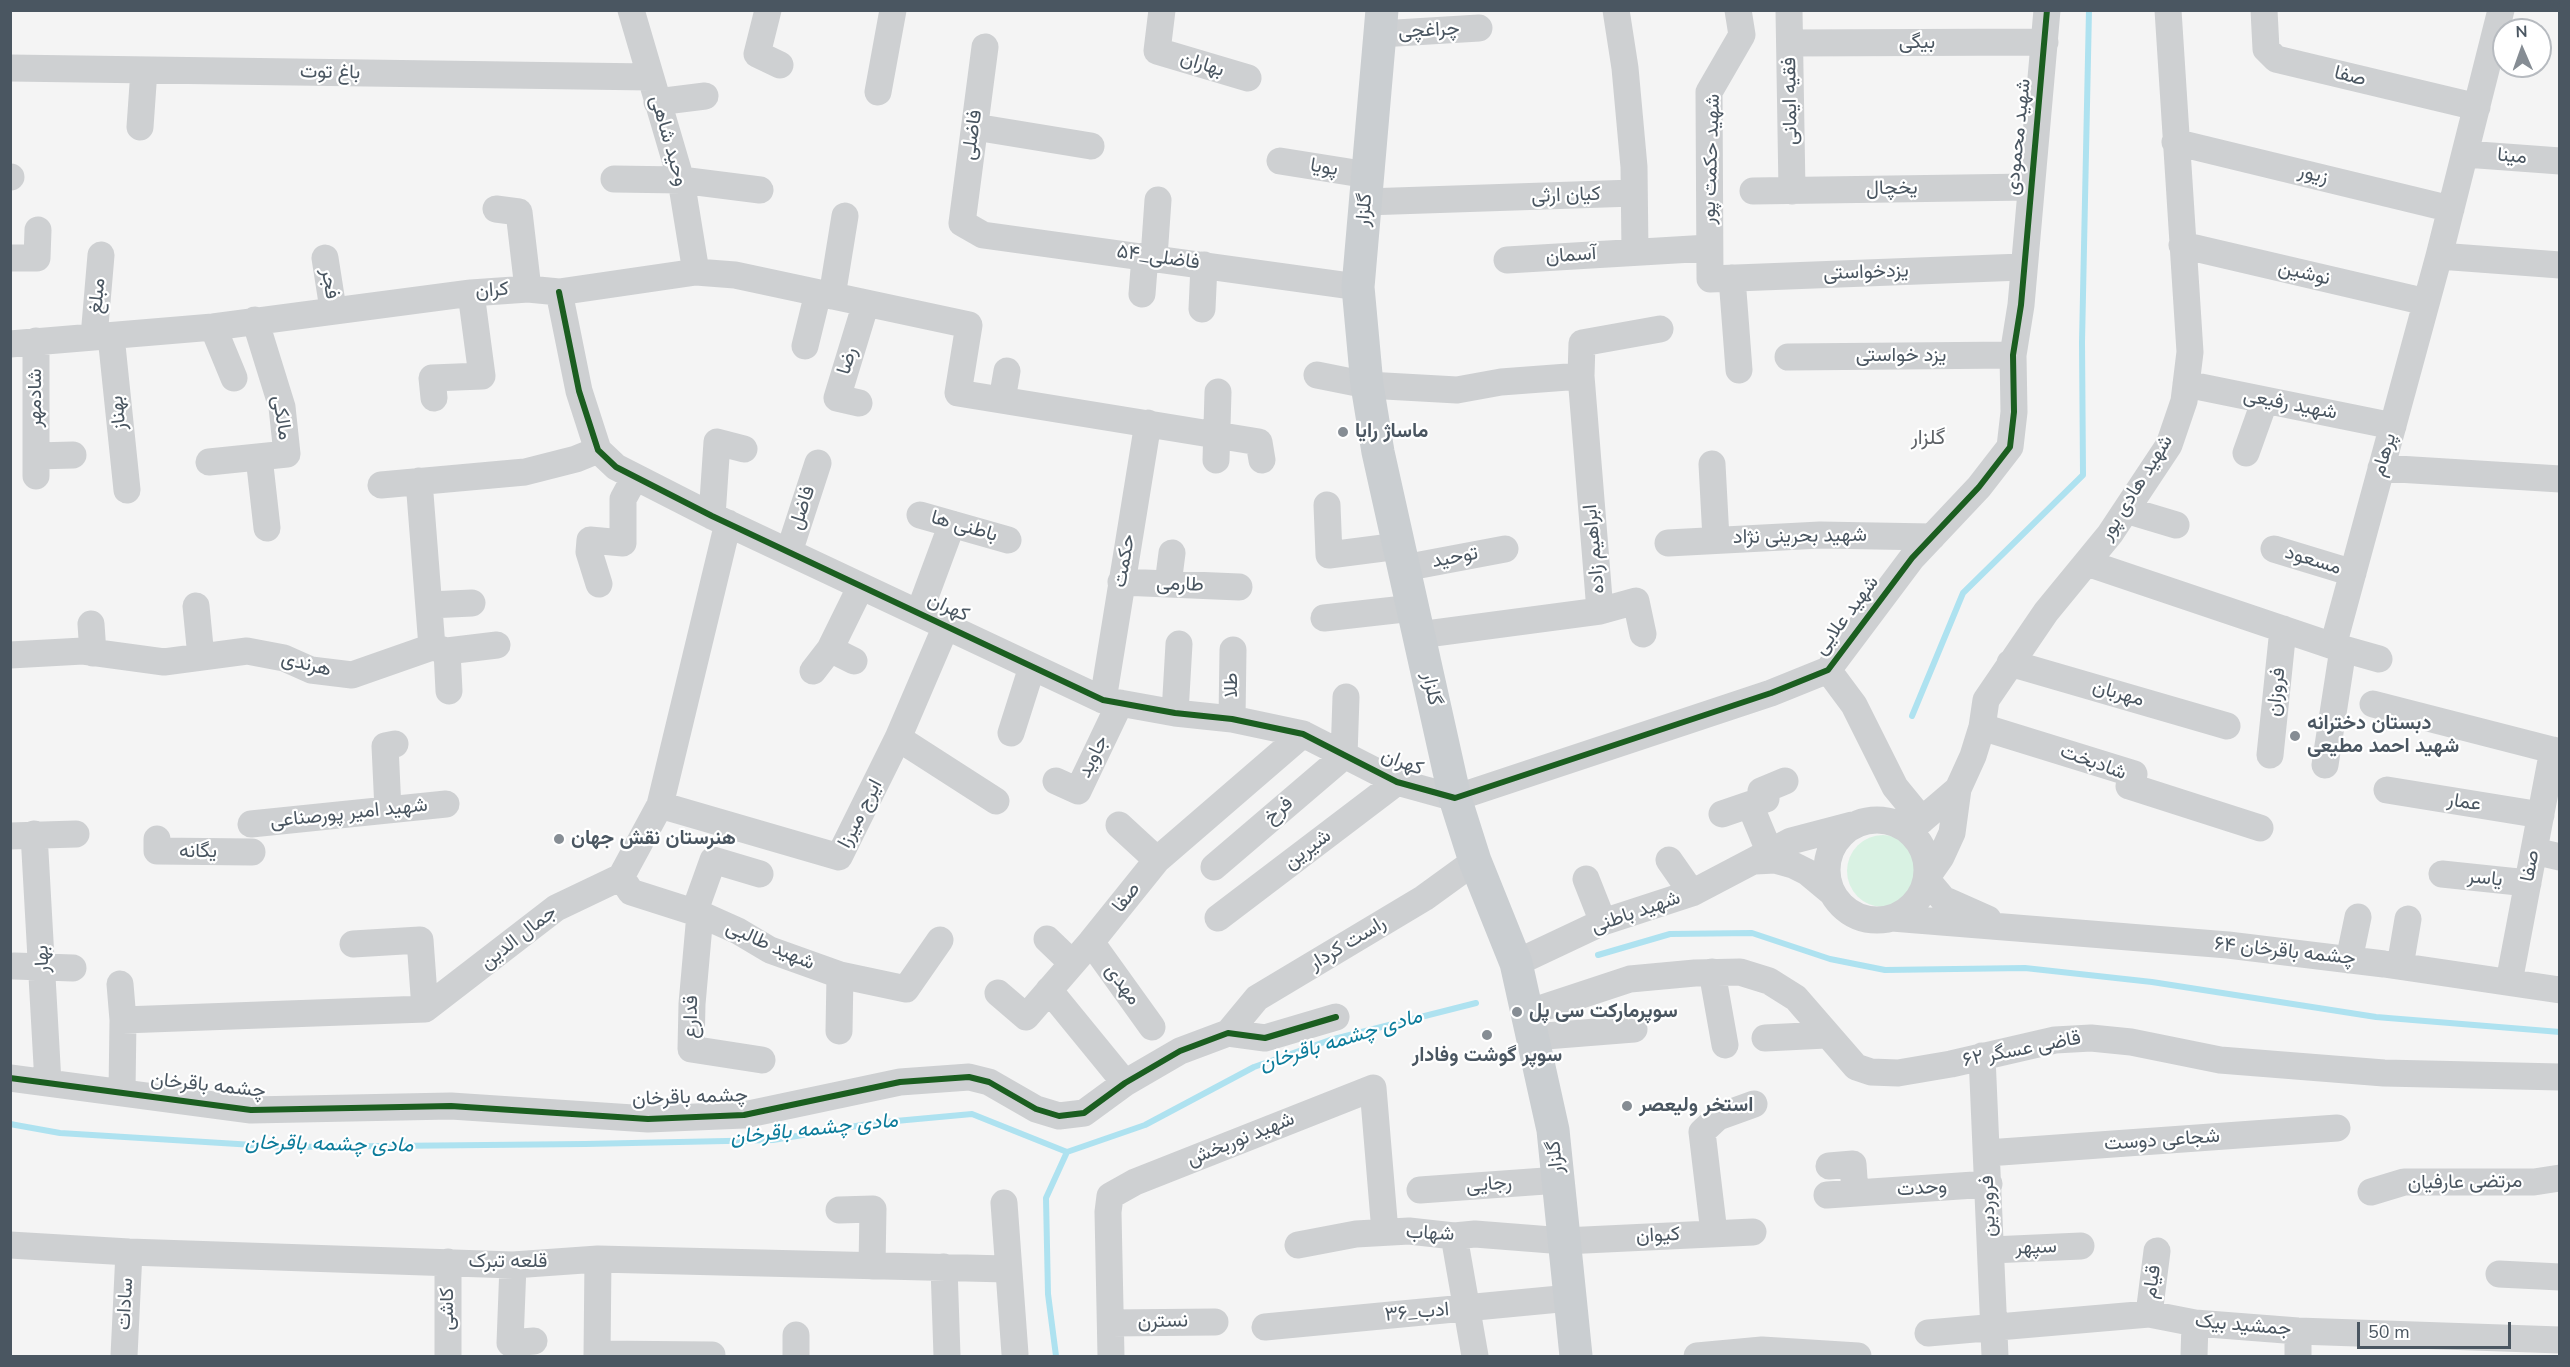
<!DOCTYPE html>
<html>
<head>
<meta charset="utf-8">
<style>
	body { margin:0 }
	#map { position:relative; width:2570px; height:1367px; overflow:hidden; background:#f4f4f4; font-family:"Nunito Sans",sans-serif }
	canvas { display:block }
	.frame { position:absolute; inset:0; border:12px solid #4a5661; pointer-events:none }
	.north { position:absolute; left:2492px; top:18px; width:60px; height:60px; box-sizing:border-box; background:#fff; border:2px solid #b7bbc0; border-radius:50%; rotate:358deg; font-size:16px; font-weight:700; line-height:24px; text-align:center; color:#4a5661 }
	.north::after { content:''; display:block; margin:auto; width:21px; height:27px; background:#868d94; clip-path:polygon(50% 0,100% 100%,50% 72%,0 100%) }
	.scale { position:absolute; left:2357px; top:1322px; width:154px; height:27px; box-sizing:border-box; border:3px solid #4a5661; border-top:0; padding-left:8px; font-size:18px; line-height:21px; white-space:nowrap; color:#4a5661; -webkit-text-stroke:4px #fff; paint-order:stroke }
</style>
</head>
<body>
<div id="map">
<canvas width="2570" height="1367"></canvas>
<div class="frame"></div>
<div class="north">N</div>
<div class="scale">50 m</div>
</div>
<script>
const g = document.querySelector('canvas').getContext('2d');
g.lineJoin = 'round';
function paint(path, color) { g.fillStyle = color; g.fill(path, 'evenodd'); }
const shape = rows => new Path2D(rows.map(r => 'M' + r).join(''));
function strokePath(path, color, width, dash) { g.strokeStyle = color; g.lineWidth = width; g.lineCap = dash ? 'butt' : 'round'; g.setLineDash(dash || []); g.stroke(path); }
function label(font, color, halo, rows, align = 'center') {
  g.font = font + ' "Nunito Sans",Vazirmatn,sans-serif'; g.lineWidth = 4.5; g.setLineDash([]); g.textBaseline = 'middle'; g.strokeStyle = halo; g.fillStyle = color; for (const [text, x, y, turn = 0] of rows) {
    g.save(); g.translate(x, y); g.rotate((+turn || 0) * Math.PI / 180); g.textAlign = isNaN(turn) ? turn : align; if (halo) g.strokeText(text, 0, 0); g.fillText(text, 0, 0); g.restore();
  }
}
const green = shape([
	'1847 871a36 36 0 1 1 72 0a36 36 0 1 1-72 0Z'
]);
const stream = shape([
	[1912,716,1963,593,2083,475,2082,342,2089,10],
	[1598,955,1670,934,1752,933,1830,959,1885,970,2025,968,2152,982,2376,1017,2560,1032],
	[10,1124,60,1133,286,1147,585,1144,773,1140,874,1123,972,1114,1067,1152,1145,1125,1254,1067,1330,1040,1476,1003],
	[1056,1356,1048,1294,1046,1198,1067,1152]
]);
const minor = shape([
	[631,10,681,180,696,272],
	[768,10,757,54,780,65],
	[1162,10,1157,51,1248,78],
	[1616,10,1625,68,1634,167,1635,252],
	[1738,10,1742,35,1709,92,1710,279,2022,267],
	[1789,10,1792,191],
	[2264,10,2266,49,2276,59,2477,107],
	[1380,34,1479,28],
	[1790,43,2045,42],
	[985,47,962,223,983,235,1358,287],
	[10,68,650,77],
	[878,92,893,10],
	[657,102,705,96],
	[140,127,144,70],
	[975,127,1091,146],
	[2175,142,2451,209],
	[2465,154,2560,161],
	[1280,161,1368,175],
	[10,177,11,177],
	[614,179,681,180,760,190],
	[1753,191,2030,187],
	[1365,202,1634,193],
	[496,209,519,212,528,289],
	[2182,245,2426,302],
	[2439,256,2560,265],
	[1154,257,1158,200],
	[10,258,37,258,38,230],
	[325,258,333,309],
	[1507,260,1709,248],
	[1732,278,1739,370],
	[559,292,579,391,598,450,616,467,712,516,1103,700,1175,713,1232,719,1303,734,1397,782,1455,798,1771,693,1828,670,1912,558,1979,487,2010,447,2014,412,2013,355,2021,305,2047,10],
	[1142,294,1145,256],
	[832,296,845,216],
	[1202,309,1204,265],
	[213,327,234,378],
	[111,336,127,490],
	[94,337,101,255],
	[36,341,36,476],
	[10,344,213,327,471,293,528,289,559,292,696,272,735,275,969,325,958,393,1259,442,1262,460],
	[805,346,818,293],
	[1788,357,2013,355],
	[1317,375,1367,385,1457,390,1501,382,1581,376,1600,611,1419,635],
	[1581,376,1582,343,1660,329],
	[2186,384,2393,426],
	[434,398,432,378,482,376,471,293],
	[1002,400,1007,371],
	[859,403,837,398,866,303],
	[2246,453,2265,400],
	[36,456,73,455],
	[259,457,267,528],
	[1216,460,1218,392],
	[209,462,287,454,282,407,255,320],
	[1712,464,1716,539],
	[2381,468,2560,479],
	[419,481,432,647],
	[381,485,525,472,576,459,598,450],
	[1327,505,1329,555,1399,546],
	[2126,510,2176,525],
	[920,515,1008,540],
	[712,516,717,442,744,449],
	[1668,543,1820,535,1932,537],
	[2274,549,2353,573],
	[789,552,818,463],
	[2087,563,2333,646,2379,659],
	[1404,568,1505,549],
	[1121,582,1239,587],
	[599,584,589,552,590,540,623,543,623,499,635,477],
	[1168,584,1172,553],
	[429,605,472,603],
	[196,606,201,657],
	[1600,611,1636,601,1643,634],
	[919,613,952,524],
	[1324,618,1413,608],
	[91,624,93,653],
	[2333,646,2439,256,2501,10],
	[432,647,447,651,497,645],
	[830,649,854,661],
	[447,651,449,691],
	[10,655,83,651,164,662,247,651,284,658,311,670,352,675,432,647],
	[2010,663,2227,726],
	[1828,670,1854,705,1895,787,1922,820],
	[813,671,830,649,861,586],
	[1103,700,1148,423],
	[2373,704,2560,752],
	[1175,713,1179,644],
	[1232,719,1233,650],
	[1982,727,2134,774,2129,786,2260,828],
	[1011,733,1032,667],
	[898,738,996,801],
	[2270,755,2283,629],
	[2325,765,2343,649],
	[1056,781,1078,791,1120,703],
	[2387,790,2541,815],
	[660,805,839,857,898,738,946,626],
	[1750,805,1770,853],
	[388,810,385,746,395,744],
	[1722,814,1766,799,1761,791,1785,781],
	'1827 870a50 50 0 1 1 100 0a50 50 0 1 1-100 0Z',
	[251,824,446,804],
	[1119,825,1157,860],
	[1909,831,1958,789,1973,756,1982,727,1986,700,2046,612,2110,534,2169,445,2184,401,2190,352,2168,10],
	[34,834,48,1083],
	[10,836,76,834],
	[157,839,157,851,252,852],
	[2534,851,2560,857],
	[1669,860,1692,893],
	[1755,861,1775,860,1793,865,1807,872,1831,892],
	[1214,867,1344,756,1346,697],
	[2442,874,2528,883],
	[621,877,631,892,700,914,738,931,770,950,840,975,906,989,940,940],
	[1927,877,1941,857,1952,833,1958,789],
	[1586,879,1603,922],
	[1927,880,1943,899,1988,919],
	[694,913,713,860,760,874],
	[700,914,692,1004,691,1049,762,1060],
	[1218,918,1397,782],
	[1892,918,2228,945,2384,964,2560,990],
	[1047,939,1072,963],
	[1091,942,1152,1027],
	[353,944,420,940,425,1009],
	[2349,960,2358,917],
	[1516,963,1603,922,1692,893,1791,841,1852,825],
	[14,966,73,968],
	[2400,966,2408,919],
	[1712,972,1725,1045],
	[2509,982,2553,750],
	[120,984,123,1020,122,1092],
	[1049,990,1125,1083],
	[998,993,1026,1017,1091,942,1157,860,1303,734],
	[1527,1013,1630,979,1695,973,1740,972,1769,981,1796,998,1856,1067,1871,1072,1898,1073,1951,1064,2055,1040,2091,1038,2131,1042,2220,1060,2384,1073,2560,1077],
	[123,1020,425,1009,556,908,621,877,660,805,728,523],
	[839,1031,840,975],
	[1228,1033,1257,998,1424,898,1475,861],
	[1533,1037,1634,1029],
	[1765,1038,1826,1035],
	[1982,1056,1995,1356],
	[10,1078,251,1110,451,1106,648,1119,744,1115,900,1082,969,1077,989,1082,1036,1109,1059,1116,1084,1113,1125,1083,1180,1051,1228,1033,1265,1038,1336,1017],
	[1987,1153,2337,1128],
	[1829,1166,1853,1164,1855,1193],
	[1420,1190,1559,1180],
	[2371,1192,2404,1182,2534,1182,2560,1178],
	[1827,1195,1989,1184],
	[1004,1203,1015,1354],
	[839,1210,873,1209,872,1266],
	[1714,1233,1702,1132,1718,1117,1754,1104],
	[1454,1236,1475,1356],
	[10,1245,129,1252,513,1265,598,1259,1007,1269],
	[1298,1245,1356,1234,1409,1231,1454,1236,1475,1234,1564,1241,1753,1232],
	[1991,1250,2081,1246],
	[513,1265,510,1343,534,1341],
	[944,1267,947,1356],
	[2499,1274,2560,1277],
	[2149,1314,2157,1251],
	[1111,1323,1215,1322],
	[1265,1327,1570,1298],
	[1928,1333,2149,1314,2195,1323,2298,1331,2560,1340],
	[796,1335,796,1356],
	[597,1354,712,1355],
	[124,1356,129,1252],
	[448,1356,448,1262],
	[597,1356,598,1259],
	[1111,1356,1108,1212,1110,1196,1135,1182,1373,1088,1385,1232],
	[1697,1356,1762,1350,1858,1356],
	[2194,1356,2195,1323],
	[2298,1356,2298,1331]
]);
const major = shape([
	[1382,10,1358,287,1367,385,1378,452,1455,798,1475,861,1516,963,1553,1130,1576,1356]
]);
const cycleway = shape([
	[559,292,579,391,598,450,616,467,712,516,1103,700,1175,713,1232,719,1303,734,1397,782,1455,798,1771,693,1828,670,1912,558,1979,487,2010,447,2014,412,2013,355,2021,305,2047,10],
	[10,1078,251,1110,451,1106,648,1119,744,1115,900,1082,969,1077,989,1082,1036,1109,1059,1116,1084,1113,1125,1083,1180,1051,1228,1033,1265,1038,1336,1017]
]);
const markers = [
	[1343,432,6,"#868d94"],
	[2295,736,6,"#868d94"],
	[559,839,6,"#868d94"],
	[1517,1012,6,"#868d94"],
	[1487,1035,6,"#868d94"],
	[1627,1106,6,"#868d94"]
];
const streetNames = [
	["چراغچی",1429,31,-3],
	["بیگی",1917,43],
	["بهاران",1202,65,17],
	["باغ توت",330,73,1],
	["صفا",2350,77,14],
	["فقیه ایمانی",1791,101,-91],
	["فاضلی",973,135,-82],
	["شهید محمودی",2019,137,-84],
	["وحید شاهی",668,141,74],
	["مینا",2512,157,5],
	["شهید حکمت پور",1712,159,-88],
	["پویا",1324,168,9],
	["زیور",2313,175,14],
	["یخچال",1892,189,-1],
	["کیان ارثی",1566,196,-2],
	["گلزار",1365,210,-85],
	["آسمان",1571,256,-4],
	["۵۴_فاضلی",1158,258,8],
	["یزدخواستی",1866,273,-2],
	["نوشین",2304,274,13],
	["فجر",329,284,81],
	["کران",492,291,-4],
	["مبلغ",98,296,-85],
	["یزد خواستی",1901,356],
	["رضا",848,361,-73],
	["شادمهر",36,398,-90],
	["شهید رفیعی",2290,405,11],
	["بهناز",119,413,-96],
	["مالکی",281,418,81],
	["پرهام",2385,455,-74],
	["شهید هادی پور",2137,488,-58],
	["فاضل",803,508,-72],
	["باطنی ها",964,527,16],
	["شهید بحرینی نژاد",1800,537,-1],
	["ابراهیم زاده",1595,549,-95],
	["توحید",1455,558,-11],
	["حکمت",1125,561,-80],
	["مسعود",2313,561,17],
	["طارمی",1180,585,2],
	["کهران",948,608,25],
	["شهید علایی",1847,616,-53],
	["هرندی",306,665,14],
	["طلا",1232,685,-90],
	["گلزار",1431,689,78],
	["فروزان",2277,692,-84],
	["مهربان",2118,694,16],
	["جاوید",1094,757,-64],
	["کهران",1402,763,21],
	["شادبخت",2093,763,20],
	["عمار",2464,803,9],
	["فرخ",1279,811,-40],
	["شهید امیر پورصناعی",349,814,-6],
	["ایرج میرزا",861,814,-63],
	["شیرین",1308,850,-37],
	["یگانه",198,852],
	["صفا",2531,866,-79],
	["یاسر",2485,879,6],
	["صفا",1127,898,-52],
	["شهید باطنی",1636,913,-19],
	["جمال الدین",519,938,-38],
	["راست کردار",1348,944,-31],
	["شهید طالبی",770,946,24],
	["چشمه باقرخان ۶۴",2285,952,6],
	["بهار",43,959,-93],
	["مهدی",1122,985,54],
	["قدارع",692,1017,-89],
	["قاضی عسگر ۶۲",2022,1050,-11],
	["چشمه باقرخان",208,1086,6],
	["چشمه باقرخان",690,1098,-2],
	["شهید نوربخش",1241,1140,-22],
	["شجاعی دوست",2162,1141,-4],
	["گلزار",1556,1157,-96],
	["مرتضی عارفیان",2465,1183,-1],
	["رجایی",1489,1185,-4],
	["وحدت",1922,1189,-4],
	["فروردین",1989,1206,-92],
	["شهاب",1430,1234,3],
	["کیوان",1658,1236,-3],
	["سپهر",2036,1248,-2],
	["قلعه تبرک",508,1262],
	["قیام",2153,1282,-82],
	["سادات",126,1304,-87],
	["کاشی",448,1309,-90],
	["۳۶_ادب",1417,1313,-5],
	["نسترن",1163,1322,-1],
	["جمشید بیک",2243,1326,5]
];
const poiNames = [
	["ماساژ رایا",1355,432],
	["دبستان دخترانه",2307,724],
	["شهید احمد مطیعی",2307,747],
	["هنرستان نقش جهان",571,839],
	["سوپرمارکت سی پل",1529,1012],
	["سوپر گوشت وفادار",1487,1056,"center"],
	["استخر ولیعصر",1639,1106]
];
const neighbourhoodNames = [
	["گلزار",1928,439]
];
const waterNames = [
	["مادی چشمه باقرخان",1341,1041,-17],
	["مادی چشمه باقرخان",814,1130,-6],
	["مادی چشمه باقرخان",329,1145,1]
];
paint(green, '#d9f2e3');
strokePath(stream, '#aee2f0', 6);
strokePath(minor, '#ced0d2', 27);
strokePath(major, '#caced1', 33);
strokePath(cycleway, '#1b5e20', 6);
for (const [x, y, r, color] of markers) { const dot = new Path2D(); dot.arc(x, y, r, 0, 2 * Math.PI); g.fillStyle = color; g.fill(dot); strokePath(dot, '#fff', 2); }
label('20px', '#4a5661', '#fff', streetNames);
label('bold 20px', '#4a5661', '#fff', poiNames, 'left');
label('21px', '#5f6368', '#fff', neighbourhoodNames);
label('italic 21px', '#0c7c9b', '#fff', waterNames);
</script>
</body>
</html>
